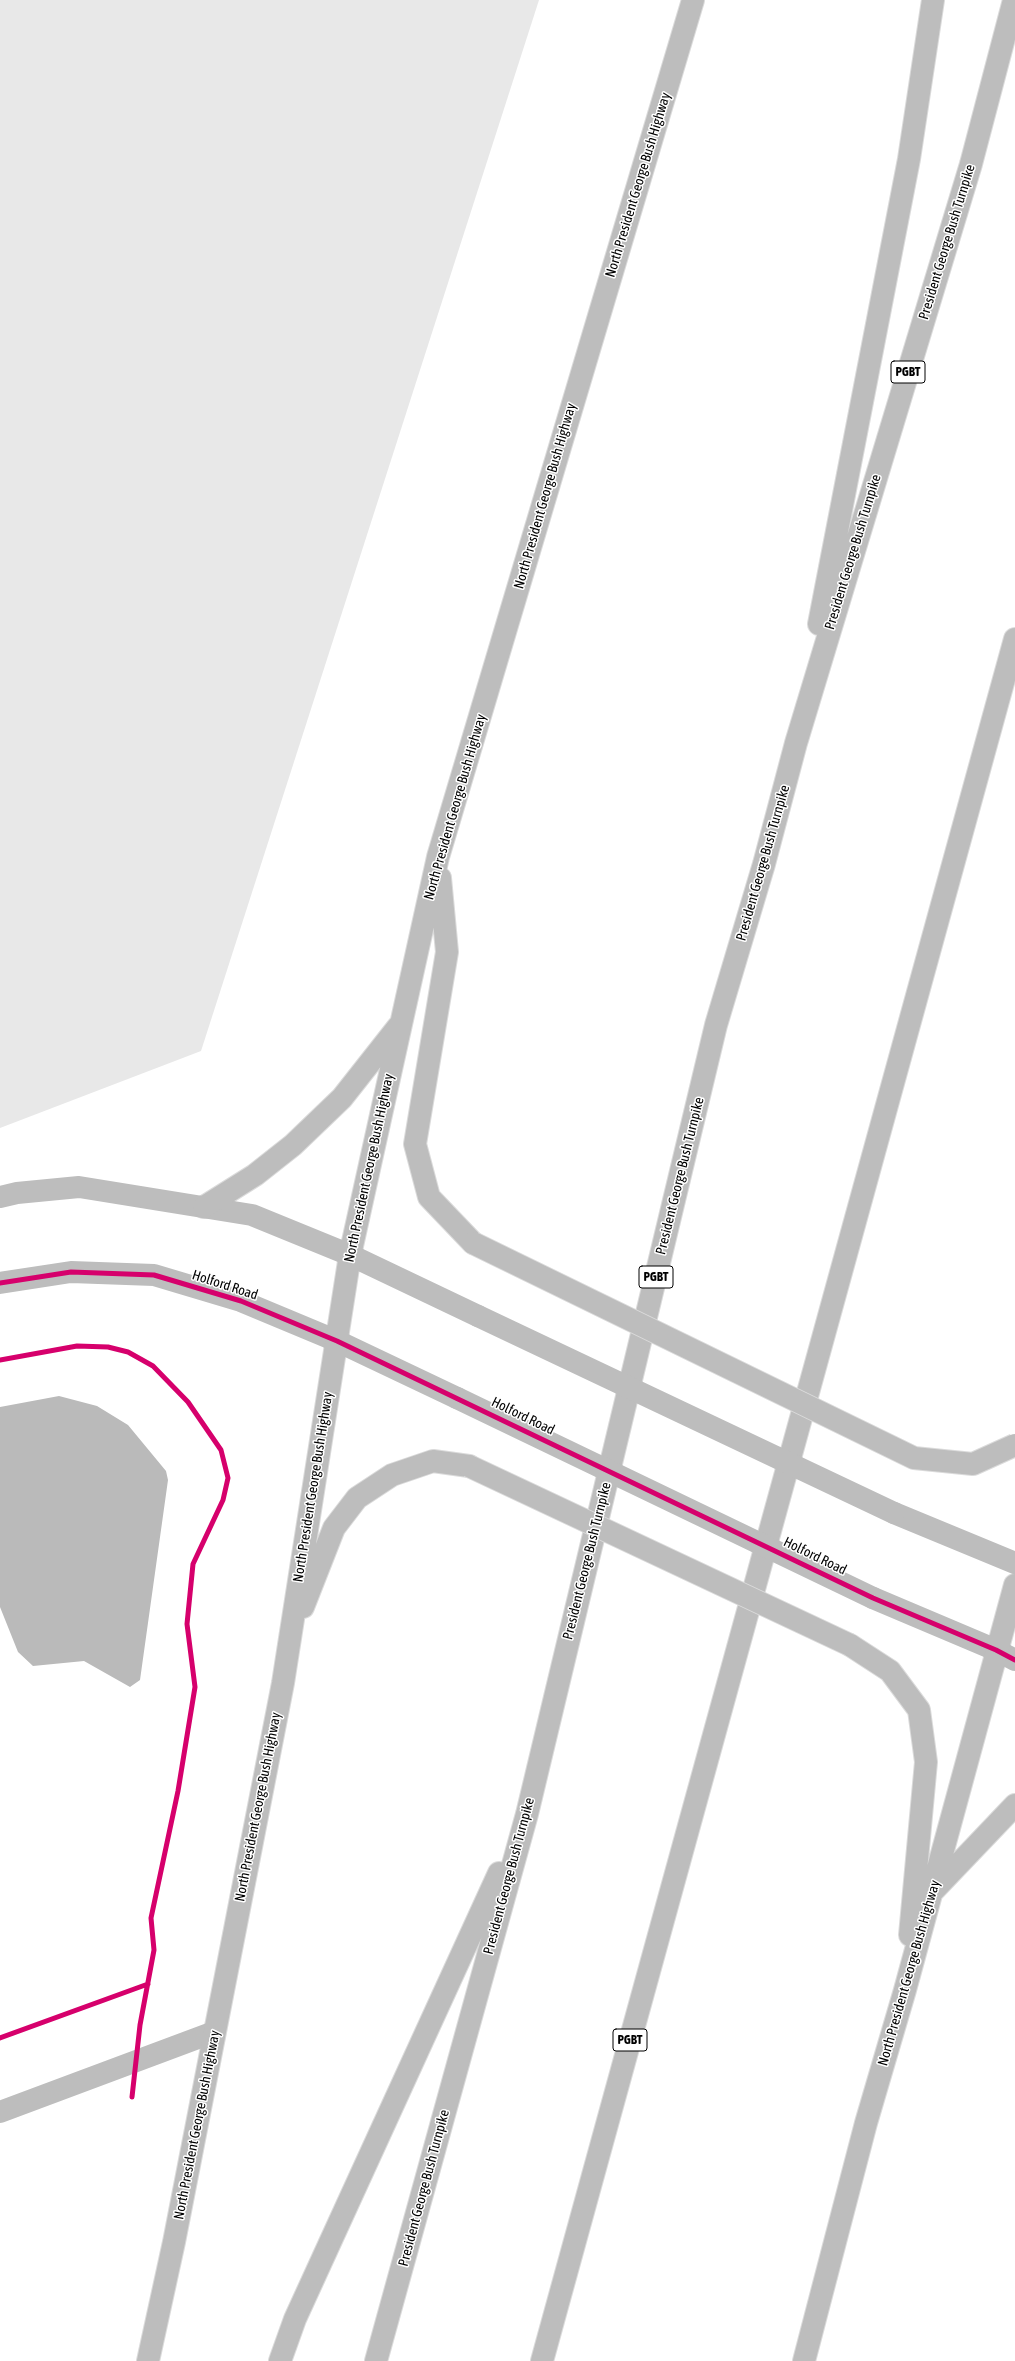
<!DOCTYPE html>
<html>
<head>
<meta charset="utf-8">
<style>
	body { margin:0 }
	canvas { display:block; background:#fff }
</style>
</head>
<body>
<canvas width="1015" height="2361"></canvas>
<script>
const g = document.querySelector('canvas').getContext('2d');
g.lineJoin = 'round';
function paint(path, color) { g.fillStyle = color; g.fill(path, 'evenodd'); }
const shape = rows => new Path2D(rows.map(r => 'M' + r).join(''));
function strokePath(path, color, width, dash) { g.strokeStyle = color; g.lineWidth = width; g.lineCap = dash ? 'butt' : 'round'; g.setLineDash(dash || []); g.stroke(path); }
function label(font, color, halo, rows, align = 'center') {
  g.font = font + ' "Asap Condensed",sans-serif'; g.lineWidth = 3; g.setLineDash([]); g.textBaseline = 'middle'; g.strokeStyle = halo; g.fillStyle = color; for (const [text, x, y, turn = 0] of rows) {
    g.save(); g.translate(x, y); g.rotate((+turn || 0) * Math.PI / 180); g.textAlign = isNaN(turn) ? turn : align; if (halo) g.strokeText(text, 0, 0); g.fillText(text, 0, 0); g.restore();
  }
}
const green = shape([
	[0,0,539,0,201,1051,0,1128]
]);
const water = shape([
	[59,1396,97,1406,128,1425,166,1471,168,1480,140,1680,130,1687,84,1661,33,1666,18,1652,0,1607,0,1407]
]);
const minor = shape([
	[0,1197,17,1193,79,1187,252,1215,350,1255,478,1316],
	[0,1283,71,1272,154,1275,241,1301,337,1341,457,1398],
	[894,1513,1015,1563],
	[873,1598,996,1650,1015,1660],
	[0,2112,214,2032]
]);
const major = shape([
	[440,878,447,952,415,1144,429,1197,473,1243],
	[204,1207,255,1175,293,1145,342,1098,398,1027],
	[303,1607,334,1528,357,1498,392,1475,433,1461,469,1466],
	[850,1645,890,1671,919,1710,926,1762,910,1935],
	[934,1890,1015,1805],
	[148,2361,174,2242,283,1683,350,1255,438,857,693,0],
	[804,2361,866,2123,905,1990,1015,1585]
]);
const highway = shape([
	[819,624,909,159,933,0],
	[280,2361,295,2319,499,1873],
	[376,2361,527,1814,716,1025,764,864,796,743,971,164,1014,0],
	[542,2361,1015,639]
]);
const minorBridge = shape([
	[478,1316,894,1513],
	[457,1398,873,1598]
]);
const majorBridge = shape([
	[473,1243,914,1458,973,1464,1015,1445],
	[469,1466,850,1645]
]);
const cycleway = shape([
	[0,1283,71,1272,154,1275,241,1301,337,1341,873,1598,996,1650,1015,1660],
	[0,1360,77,1346,108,1347,128,1352,153,1366,188,1402,221,1450,228,1478,223,1500,193,1564,187,1624,195,1687,178,1791,151,1918,154,1950,140,2025,132,2097],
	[0,2038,148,1984]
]);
const shields = [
	[908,372,34],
	[656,1277,34],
	[630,2040,34]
];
const shieldNames = [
	["PGBT",908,372],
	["PGBT",656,1277],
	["PGBT",630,2040]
];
const streetNames = [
	["North President George Bush Highway",638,185,-73],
	["President George Bush Turnpike",947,242,-73],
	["North President George Bush Highway",545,496,-74],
	["President George Bush Turnpike",853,552,-73],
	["North President George Bush Highway",455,807,-74],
	["President George Bush Turnpike",763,863,-74],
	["North President George Bush Highway",369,1168,-78],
	["President George Bush Turnpike",680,1176,-76],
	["Holford Road",225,1285,18],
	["Holford Road",523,1416,26],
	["North President George Bush Highway",313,1487,-81],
	["Holford Road",815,1556,26],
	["President George Bush Turnpike",587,1561,-76],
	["North President George Bush Highway",258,1807,-79],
	["President George Bush Turnpike",509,1876,-75],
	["North President George Bush Highway",909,1973,-74],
	["North President George Bush Highway",197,2125,-79],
	["President George Bush Turnpike",424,2188,-75]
];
paint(green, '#e8e8e8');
paint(water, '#bababa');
strokePath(major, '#dbdbdb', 24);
strokePath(highway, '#dbdbdb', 24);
strokePath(minor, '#bdbdbd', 22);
strokePath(major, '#bdbdbd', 22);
strokePath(highway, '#bdbdbd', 22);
strokePath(majorBridge, '#dbdbdb', 24, []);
strokePath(minorBridge, '#bdbdbd', 22);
strokePath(majorBridge, '#bdbdbd', 22);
strokePath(cycleway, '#d6006c', 5);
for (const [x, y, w] of shields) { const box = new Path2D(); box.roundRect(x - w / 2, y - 11, w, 22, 3); g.fillStyle = '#fff'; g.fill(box); strokePath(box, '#000', 1); }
label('bold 13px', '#000', null, shieldNames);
label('14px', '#000', '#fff', streetNames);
</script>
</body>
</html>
